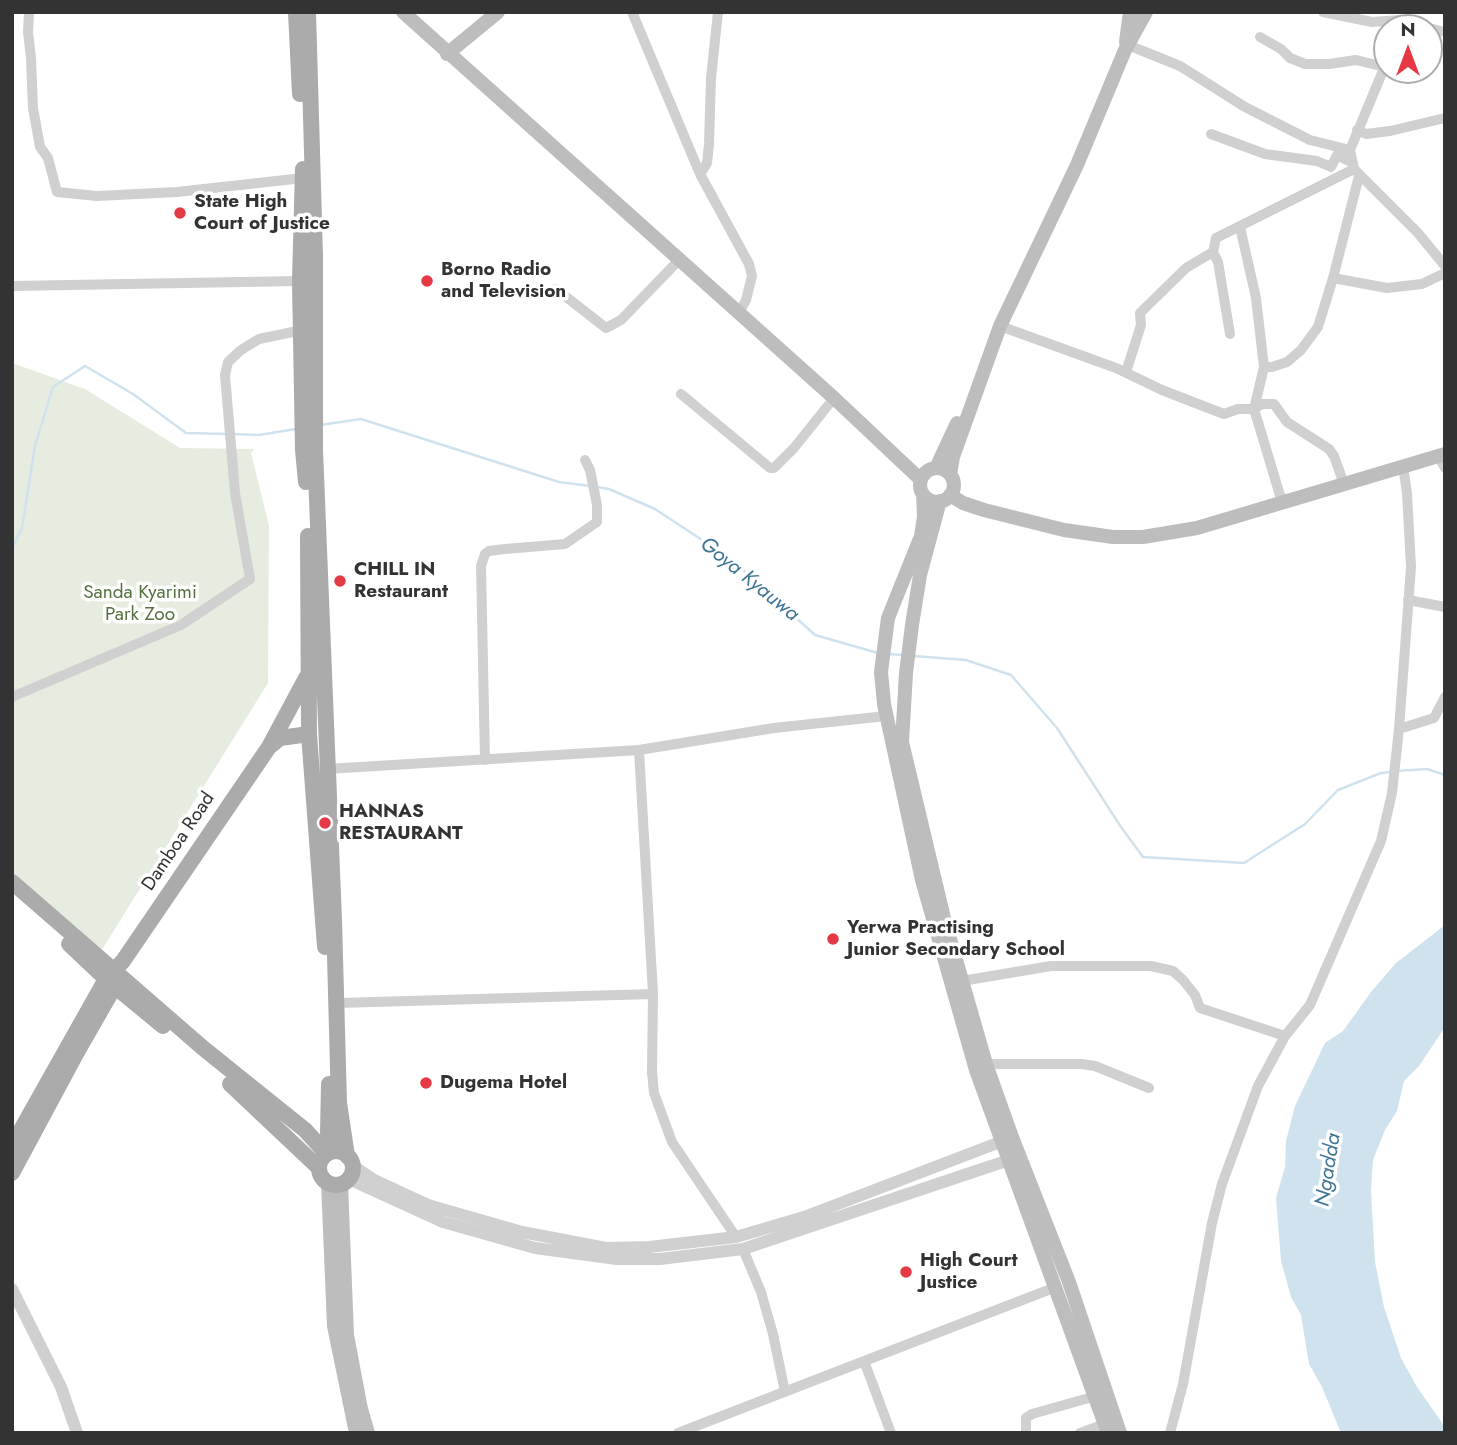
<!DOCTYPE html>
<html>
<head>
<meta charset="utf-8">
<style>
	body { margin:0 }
	#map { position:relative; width:1457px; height:1445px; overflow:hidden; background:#fff; font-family:Jost,sans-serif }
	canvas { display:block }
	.frame { position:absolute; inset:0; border:14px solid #333; pointer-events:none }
	.north { position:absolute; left:1373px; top:14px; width:70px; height:70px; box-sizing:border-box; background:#fff; border:2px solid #adadad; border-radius:50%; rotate:0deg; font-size:19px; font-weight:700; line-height:28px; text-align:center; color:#333 }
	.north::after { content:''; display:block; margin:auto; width:24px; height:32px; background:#e63946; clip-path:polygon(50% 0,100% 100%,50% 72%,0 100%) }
</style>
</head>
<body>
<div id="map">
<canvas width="1457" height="1445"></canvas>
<div class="frame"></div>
<div class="north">N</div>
</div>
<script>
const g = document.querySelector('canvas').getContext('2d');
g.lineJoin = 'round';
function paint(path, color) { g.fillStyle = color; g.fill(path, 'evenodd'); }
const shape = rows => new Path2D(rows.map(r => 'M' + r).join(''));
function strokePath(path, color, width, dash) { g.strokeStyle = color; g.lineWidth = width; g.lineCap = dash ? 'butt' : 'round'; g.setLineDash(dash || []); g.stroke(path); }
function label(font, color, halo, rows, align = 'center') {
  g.font = font + ' Jost,sans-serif'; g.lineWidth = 7; g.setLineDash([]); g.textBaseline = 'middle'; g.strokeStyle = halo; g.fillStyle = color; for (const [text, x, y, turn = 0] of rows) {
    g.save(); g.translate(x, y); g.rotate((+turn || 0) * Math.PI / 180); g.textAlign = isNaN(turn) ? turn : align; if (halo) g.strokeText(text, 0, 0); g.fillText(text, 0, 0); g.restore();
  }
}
const green = shape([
	[12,363,85,389,180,448,254,449,251,453,269,526,268,683,98,956,12,878]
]);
const water = shape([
	[1445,925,1445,1027,1419,1066,1404,1081,1397,1111,1385,1130,1373,1160,1371,1191,1375,1262,1384,1307,1401,1358,1417,1387,1445,1427,1445,1433,1341,1433,1322,1387,1309,1364,1301,1315,1291,1297,1281,1261,1276,1198,1285,1167,1286,1141,1295,1106,1325,1043,1343,1031,1371,992,1396,963]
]);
const stream = shape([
	[320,425,361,419,559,482,590,486],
	[233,434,259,435,296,429],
	[597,487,609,489,655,509,731,559,815,635,878,653],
	[12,548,22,528,35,446,53,387,85,366,133,394,186,433,227,434],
	[888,654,903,655],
	[913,656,966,660,1011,675,1057,728,1121,827,1143,857,1244,863,1305,824,1338,790,1381,773,1390,772],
	[1396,771,1427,769,1445,775]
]);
const minor = shape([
	[29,12,28,32,31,58,33,108,40,147,48,158,57,192,97,196,177,192,303,178],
	[632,12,700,174,749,264,752,276,746,300,739,313],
	[1323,12,1372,22,1400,20,1429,28],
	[1429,28,1445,32],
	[1260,37,1281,49,1290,58,1305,64,1329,64,1356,60,1385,67],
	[1128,45,1180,66,1245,107,1310,140,1350,150],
	[1387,61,1350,150,1354,169,1418,233,1445,266],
	[1357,130,1366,134,1390,131,1445,118],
	[1211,134,1265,154,1317,161,1331,167,1337,155,1353,163],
	[700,174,707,163,709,144,711,78,718,12],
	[1240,227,1256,298,1264,367],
	[1333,278,1387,288,1422,284,1445,273],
	[12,286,300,281],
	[556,289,606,328,621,320,679,260],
	[1000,326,1116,368,1162,390,1216,411,1224,414,1238,409,1254,409,1262,404,1274,404,1287,422,1329,449,1334,456,1344,484],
	[1230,334,1218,262,1213,252,1216,238,1354,169],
	[1126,372,1141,325,1140,313,1186,268,1213,252],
	[681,394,770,468,774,468,794,448,834,398],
	[1438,456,1445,468],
	[1282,502,1254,409,1264,367,1272,367,1287,362,1301,350,1318,327,1333,278,1359,176],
	[1408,600,1445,607],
	[12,697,181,625,250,579,235,493,225,375,228,362,241,350,259,339,302,330],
	[1399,729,1434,718,1445,697],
	[639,750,653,994,652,1072,654,1093,672,1142,736,1237],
	[485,760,481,566,485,554,489,551,505,549,565,544,597,522,597,505,590,470,585,460],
	[327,769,639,750,774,728,886,716],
	[962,981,1051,966,1151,966,1173,971,1183,980,1195,995,1200,1008,1285,1036],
	[338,1003,653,994],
	[986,1064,1082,1064,1095,1066,1149,1088],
	[743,1249,761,1292,773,1334,785,1392],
	[864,1361,891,1433],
	[678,1433,1056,1287],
	[1026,1433,1026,1418,1032,1414,1096,1396],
	[1080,1433,1105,1424],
	[1170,1433,1183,1384,1212,1223,1222,1184,1258,1086,1285,1036,1310,1005,1381,841,1392,793,1399,729,1411,567,1407,493,1403,466]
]);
const tertiary = shape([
	[352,1165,374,1180,428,1205,522,1232,606,1248,649,1247,736,1237,804,1217,1008,1139],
	[349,1179,443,1222,535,1248,617,1259,660,1259,743,1249,1015,1158],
	[12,1289,61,1387,77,1433]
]);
const secondary = shape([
	[403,12,834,398,921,480],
	[1126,42,1130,12],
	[447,54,498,12],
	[936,468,957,423],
	'920 485a17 17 0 1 1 34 0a17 17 0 1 1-34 0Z',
	[950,474,953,457,1000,326,1077,165,1125,50,1146,12],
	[923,494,924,517,921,536,888,618,881,672,884,704,922,880,976,1070,1108,1433],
	[950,495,963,503,984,510,1064,530,1113,537,1143,537,1197,528,1445,454],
	[940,501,920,575,912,625,906,673,902,742,944,918,986,1064,1012,1137,1069,1282,1120,1433],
	[328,1183,334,1326,356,1433],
	[341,1184,347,1335,361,1409,368,1433]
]);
const primary = shape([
	[296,12,300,94],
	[308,12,315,256,315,450,334,920,339,1103,347,1156],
	[303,169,300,281,303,450,306,482],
	[308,536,309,734,325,947],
	[269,747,280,738,309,734],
	[12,882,203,1048,305,1130,327,1154],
	[69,944,106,979,163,1026],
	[230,1084,319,1168],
	[329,1084,328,1133,331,1152],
	[12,1146,106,979,123,961,239,791,269,747,306,678],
	'319 1168a17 17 0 1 1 34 0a17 17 0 1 1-34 0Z',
	[12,1173,77,1052,120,977]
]);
const markers = [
	[180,213,7,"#e63946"],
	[427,281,7,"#e63946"],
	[340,581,7,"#e63946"],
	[325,823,7,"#e63946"],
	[833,939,7,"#e63946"],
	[426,1083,7,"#e63946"],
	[906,1272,7,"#e63946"]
];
const poiNames = [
	["State High",194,202],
	["Court of Justice",194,224],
	["Borno Radio",441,270],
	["and Television",441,292],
	["CHILL IN",354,570],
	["Restaurant",354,592],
	["HANNAS",339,812],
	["RESTAURANT",339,834],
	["Yerwa Practising",847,928],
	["Junior Secondary School",847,950],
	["Dugema Hotel",440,1083],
	["High Court",920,1261],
	["Justice",920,1283]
];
const parkNames = [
	["Sanda Kyarimi",140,593],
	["Park Zoo",140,615]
];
const streetNames = [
	["Damboa Road",179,842,-56]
];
const waterNames = [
	["Goya Kyauwa",749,580,39],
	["Ngadda",1329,1170,-81]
];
paint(green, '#e6ecdf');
paint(water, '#cfe2ee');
strokePath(stream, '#cfe2ee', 2.5);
strokePath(minor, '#d0d0d0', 10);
strokePath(tertiary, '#d0d0d0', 12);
strokePath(secondary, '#bdbdbd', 14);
strokePath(primary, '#ababab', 16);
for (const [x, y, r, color] of markers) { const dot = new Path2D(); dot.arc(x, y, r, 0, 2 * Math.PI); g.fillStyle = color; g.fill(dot); strokePath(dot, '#fff', 2.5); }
label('bold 19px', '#333', '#fff', poiNames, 'left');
label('19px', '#56703f', '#fff', parkNames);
label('19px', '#333', '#fff', streetNames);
label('italic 21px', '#3f7597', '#fff', waterNames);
</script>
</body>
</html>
